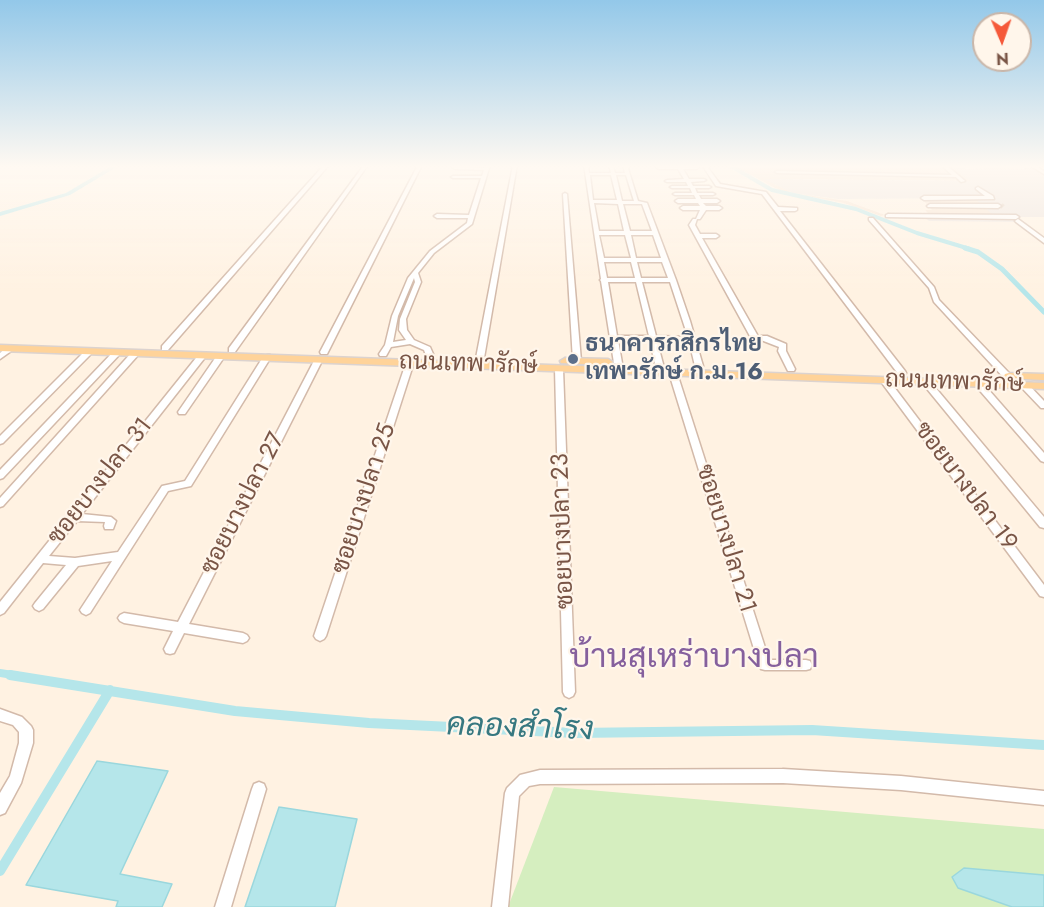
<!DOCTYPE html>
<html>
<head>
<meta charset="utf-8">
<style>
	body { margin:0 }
	#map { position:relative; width:1044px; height:907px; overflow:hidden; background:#fff2e2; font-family:Jost,sans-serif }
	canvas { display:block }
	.north { position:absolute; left:972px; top:12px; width:60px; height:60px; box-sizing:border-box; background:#fff6eb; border:2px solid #c9b6a9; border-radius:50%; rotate:178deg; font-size:16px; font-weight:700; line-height:24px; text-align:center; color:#795546 }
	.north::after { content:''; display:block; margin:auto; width:21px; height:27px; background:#f5593a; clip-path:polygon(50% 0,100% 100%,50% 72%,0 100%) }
</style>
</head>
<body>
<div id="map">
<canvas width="1044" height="907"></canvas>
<div class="north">N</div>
</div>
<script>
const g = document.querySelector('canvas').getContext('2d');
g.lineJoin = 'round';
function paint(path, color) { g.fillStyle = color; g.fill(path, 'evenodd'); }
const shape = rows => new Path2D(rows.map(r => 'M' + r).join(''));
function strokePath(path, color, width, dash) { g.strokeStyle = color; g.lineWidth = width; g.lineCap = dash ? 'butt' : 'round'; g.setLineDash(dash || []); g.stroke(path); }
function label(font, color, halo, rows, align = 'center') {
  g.font = font + ' Jost,Sarabun,sans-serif'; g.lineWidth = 4.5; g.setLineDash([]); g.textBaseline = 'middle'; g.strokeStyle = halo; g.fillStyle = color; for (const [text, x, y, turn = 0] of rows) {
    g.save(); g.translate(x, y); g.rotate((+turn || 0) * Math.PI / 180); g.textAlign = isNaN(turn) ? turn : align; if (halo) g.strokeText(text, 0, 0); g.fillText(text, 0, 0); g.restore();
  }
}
const residential = shape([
	[732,165,1029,165,1036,169,954,168,971,181,766,179,793,193,847,201,885,215,881,216,844,203,781,191],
	[921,198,974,198,987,207,995,216,931,216,925,210,932,210]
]);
const industrial = shape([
	[953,168,1038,169,1044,173,1044,217,1016,217,1023,222,929,221,924,216,994,216,974,198,838,199,793,193,764,179,970,181]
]);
const green = shape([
	[554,787,1044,829,1044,907,508,907]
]);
const water = shape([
	[97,761,168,771,120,874,172,884,162,907,116,907,118,901,26,885,97,761],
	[279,807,357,819,335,907,245,907,279,807],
	[964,868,1044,875,1044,907,1012,907,958,888,952,877,964,868]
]);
const canalFar3 = shape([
	[729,165,772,190,856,209,917,233,970,249]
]);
const canalFar2 = shape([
	[965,248,978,252,1002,269,1044,312]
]);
const canalFar1 = shape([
	[0,673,19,676]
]);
const canal = shape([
	[10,675,235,711,369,723,575,733,812,730,1044,745],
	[0,871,110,690]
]);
const river = shape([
	[113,165,120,165,70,195,0,216,0,212,66,193,113,165]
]);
const minorTunnel = shape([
	[1001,205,1003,207]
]);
const minor = shape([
	[324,165,329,165,168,350,162,350,162,346,324,165],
	[364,165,368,165,235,352,229,352,229,348,364,165],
	[418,165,422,165,328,352,327,354,321,354,320,352,418,165],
	[486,165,490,165,472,224,434,253,418,273,421,282,406,319,407,330,414,340,430,347,434,356,433,358,427,358,424,350,410,344,391,347,386,356,380,356,379,354,385,345,392,316,408,278,430,251,467,223,468,218,437,218,434,216,437,214,469,215,481,178,453,178,451,177,453,176,482,176,484,170,455,169,453,168,455,167,485,168,486,165],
	[414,278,415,282,400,319,399,330,406,340,393,342,398,316,414,278],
	[513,165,517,165,484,358,480,360,476,358,513,165],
	[584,165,588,165,589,173,611,173,609,165,613,165,615,173,625,173,623,165,627,165,638,201,647,203,676,280,690,321,703,366,702,368,696,368,695,366,689,341,657,341,663,364,659,366,655,364,650,341,618,340,622,363,618,365,614,363,601,281,600,280,601,279,584,165],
	[590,175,611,175,617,200,593,200,590,175],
	[616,175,626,175,634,201,622,201,616,175],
	[594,203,618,204,624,231,599,231,594,203],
	[623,204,642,204,652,231,630,231,623,204],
	[599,235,625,235,631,258,604,258,599,235],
	[631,235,653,235,661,258,636,258,631,235],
	[604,262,631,262,635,278,607,278,604,262],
	[637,262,662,262,668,278,641,278,637,262],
	[608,282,636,282,649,336,617,336,608,282],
	[642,282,670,282,688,337,656,336,642,282],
	[676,165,699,167,697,169,683,169,689,179,704,179,706,180,704,181,691,182,693,186,709,186,711,187,709,188,695,188,697,193,713,193,715,194,713,195,699,195,701,199,717,199,720,201,717,203,703,203,706,206,719,206,722,208,719,210,706,210,700,219,697,219,695,225,700,234,716,234,719,236,716,238,702,238,759,338,758,340,755,340,751,338,689,225,693,219,696,219,700,210,683,210,680,208,683,206,700,206,698,203,678,203,675,201,678,199,696,199,694,195,675,195,673,194,675,193,692,193,690,188,672,188,670,187,672,186,688,186,686,182,667,182,665,181,667,180,684,179,678,169,659,169,657,168,659,167,677,167,676,165],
	[702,165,706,165,720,184,766,192,778,207,797,208,797,210,795,211,780,211,905,371,906,373,905,375,899,375,762,194,716,186,702,165],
	[941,165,946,165,965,181,961,182,956,177,777,173,775,172,777,171,952,175,941,165],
	[1029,165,1034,165,1044,171,1044,174,1029,165],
	[978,187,993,196,994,199,924,200,921,198,924,196,985,196,976,189,976,188,978,187],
	[565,193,567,194,581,361,577,363,573,361,563,194,565,193],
	[930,204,998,204,1001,206,998,208,928,207,927,206,930,204],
	[888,214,1016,215,1019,217,1016,219,886,217,886,215,888,214],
	[869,218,873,218,934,287,939,300,1010,374,1011,376,1010,378,1004,378,934,302,929,288,869,220,869,218],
	[1018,219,1044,238,1044,243,1016,222,1015,221,1018,219],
	[761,336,767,336,786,344,786,351,795,369,794,371,788,371,778,351,779,347,761,340,761,336],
	[7,347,13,347,14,349,0,359,0,353,7,347],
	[86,350,92,350,93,352,3,443,0,444,0,436,86,350],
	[114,351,120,351,121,353,3,478,0,479,0,470,114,351],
	[133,351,139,351,140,353,3,506,0,507,0,498,133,351],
	[200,353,206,353,207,355,82,514,111,517,116,521,113,529,105,529,104,526,105,522,77,521,49,556,75,558,118,552,162,486,185,481,263,357,267,355,270,355,271,357,191,486,168,491,90,613,86,615,82,613,80,610,112,561,78,566,43,609,39,611,35,609,33,606,35,603,66,565,43,563,4,613,0,615,0,602,200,353],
	[218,354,224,354,225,356,185,414,179,414,178,412,218,354],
	[316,357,319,357,323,359,189,624,243,633,247,635,249,638,247,641,243,643,184,633,174,653,170,654,166,653,164,649,173,631,124,623,120,621,118,618,120,615,124,613,178,622,316,357],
	[407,360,413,360,414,362,326,636,324,639,320,641,316,639,314,636,407,360],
	[556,367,559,367,563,369,575,692,573,696,569,698,565,696,563,692,555,369,556,367],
	[670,371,673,371,677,373,769,660,806,660,810,661,812,665,810,669,806,670,765,670,761,669,759,665,669,373,670,371],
	[882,379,888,379,1044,585,1044,597,1040,596,882,383,881,381,882,379],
	[923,380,929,380,1044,517,1044,528,1040,527,923,384,922,382,923,380],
	[975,381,981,381,1044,453,1044,462,1041,461,975,385,974,383,975,381],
	[1021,383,1027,383,1044,401,1044,408,1041,408,1021,387,1020,385,1021,383],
	[0,709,22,717,31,726,33,730,33,743,21,783,5,813,0,815,0,793,10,776,19,743,19,732,13,725,0,721,0,709],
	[783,769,901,776,1044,791,1044,805,901,790,783,783,540,784,529,786,519,796,508,907,492,907,505,793,507,788,520,775,540,770,783,769],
	[259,782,264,784,266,789,231,907,215,907,252,789,254,784,259,782]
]);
const major = shape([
	[0,345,1044,383,1044,389,0,351,0,345],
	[565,358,608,359,613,362,608,365,561,363,560,361,565,358],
	[1009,373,1044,374,1044,380,1005,378,1004,376,1005,374,1009,373]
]);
const markers = [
	[573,359,6,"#5c6f8a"]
];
const serviceNames = [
	["ธนาคารกสิกรไทย",585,345],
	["เทพารักษ์ ก.ม.16",585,373]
];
const streetNames = [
	["ถนนเทพารักษ์",468,365,2],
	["ถนนเทพารักษ์",954,383,2],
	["ซอยบางปลา 31",101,482,-52],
	["ซอยบางปลา 19",965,487,53],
	["ซอยบางปลา 25",365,499,-72],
	["ซอยบางปลา 27",244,504,-63],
	["ซอยบางปลา 23",564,531,-92],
	["ซอยบางปลา 21",725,539,73]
];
const nearWaternames = [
	["คลองสำโรง",520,729,2]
];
const nearQuarternames = [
	["บ้านสุเหร่าบางปลา",694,659]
];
paint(residential, '#f7e3d0');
paint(industrial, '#ede4de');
paint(green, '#d5eebf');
paint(water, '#b5e6ea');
strokePath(water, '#9ad7dd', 1.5);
strokePath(canalFar3, '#b5e6ea', 4);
strokePath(canalFar2, '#b5e6ea', 5);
strokePath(canalFar1, '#b5e6ea', 8);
strokePath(canal, '#b5e6ea', 10);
paint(river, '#b5e6ea');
strokePath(minorTunnel, '#decbbb', 5, [5, 2]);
strokePath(minor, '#d3baaa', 3);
strokePath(major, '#dcd3cf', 3);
paint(minor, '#fff');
paint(major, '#ffd399');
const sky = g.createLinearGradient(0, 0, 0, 292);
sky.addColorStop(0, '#93c8e9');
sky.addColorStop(0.57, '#fff9f2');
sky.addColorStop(1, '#fff9f200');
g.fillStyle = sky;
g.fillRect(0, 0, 1044, 292);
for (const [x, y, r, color] of markers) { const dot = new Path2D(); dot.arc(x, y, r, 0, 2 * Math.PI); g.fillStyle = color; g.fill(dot); strokePath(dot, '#fff6eb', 2); }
label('bold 24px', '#4e5e75', '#fff6eb', serviceNames, 'left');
label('24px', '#795546', '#fff6eb', streetNames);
label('italic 32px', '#377880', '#fff6eb', nearWaternames);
label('33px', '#85609d', '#fff6eb', nearQuarternames);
</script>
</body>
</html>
